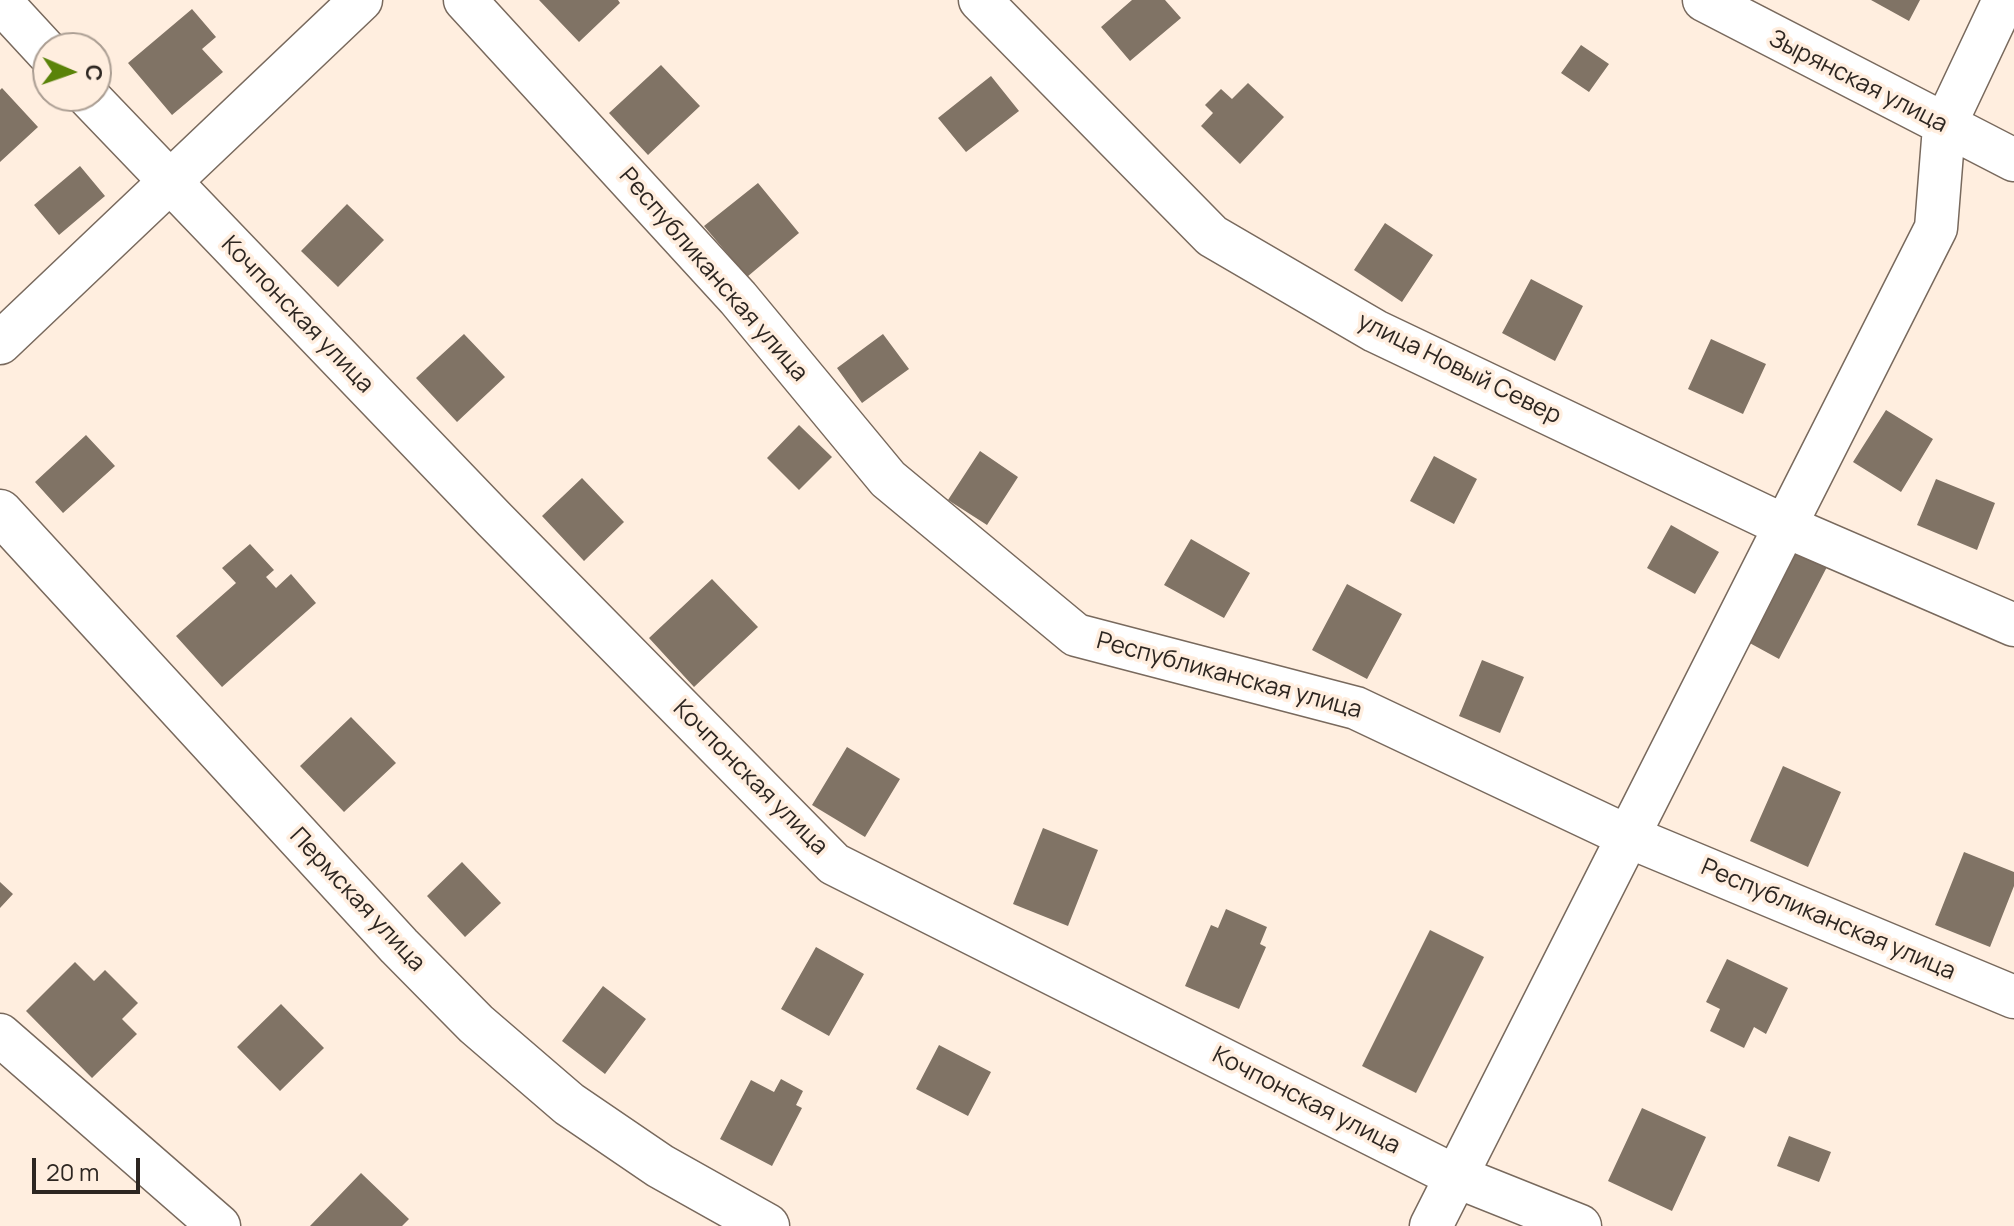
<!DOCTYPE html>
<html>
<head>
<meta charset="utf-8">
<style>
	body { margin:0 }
	#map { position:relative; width:2014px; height:1226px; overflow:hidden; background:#ffeedf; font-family:Manrope,sans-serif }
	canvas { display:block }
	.north { position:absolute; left:32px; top:32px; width:80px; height:80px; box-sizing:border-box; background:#ffeedf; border:2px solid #ab9e93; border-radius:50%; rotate:92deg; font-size:22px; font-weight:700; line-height:32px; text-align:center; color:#2d2621 }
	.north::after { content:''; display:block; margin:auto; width:28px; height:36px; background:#5a8309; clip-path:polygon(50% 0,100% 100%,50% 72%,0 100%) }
	.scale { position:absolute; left:32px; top:1158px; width:108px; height:36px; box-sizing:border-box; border:4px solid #2d2621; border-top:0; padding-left:10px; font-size:24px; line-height:28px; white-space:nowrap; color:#2d2621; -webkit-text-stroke:6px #ffeedf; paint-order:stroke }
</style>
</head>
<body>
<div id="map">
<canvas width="2014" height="1226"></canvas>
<div class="north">С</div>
<div class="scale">20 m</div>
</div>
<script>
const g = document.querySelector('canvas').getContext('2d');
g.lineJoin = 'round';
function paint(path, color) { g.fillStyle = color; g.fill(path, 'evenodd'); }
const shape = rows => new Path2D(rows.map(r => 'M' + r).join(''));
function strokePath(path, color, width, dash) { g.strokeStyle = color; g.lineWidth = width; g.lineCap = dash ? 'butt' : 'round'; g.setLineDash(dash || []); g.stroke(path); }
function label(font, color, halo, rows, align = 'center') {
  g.font = font + ' Manrope,sans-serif'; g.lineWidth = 7; g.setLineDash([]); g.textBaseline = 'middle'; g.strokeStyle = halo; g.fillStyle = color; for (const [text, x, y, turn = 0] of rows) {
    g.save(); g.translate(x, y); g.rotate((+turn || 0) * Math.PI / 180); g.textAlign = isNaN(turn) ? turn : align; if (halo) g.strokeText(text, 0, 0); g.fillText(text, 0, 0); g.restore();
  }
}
const building = shape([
	[539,0,618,0,620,3,579,42],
	[1132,0,1165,0,1181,18,1130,61,1101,27],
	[1871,0,1920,0,1909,21],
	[192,9,216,37,202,49,223,72,172,115,128,63],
	[1581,45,1609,64,1589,92,1561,73],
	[661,65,700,106,648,155,609,113],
	[991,76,1019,111,966,152,938,118],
	[1248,83,1284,117,1240,164,1201,126,1213,113,1205,105,1221,89,1232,99],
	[2,88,38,127,0,162,0,90],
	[80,166,105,196,59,235,34,205],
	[758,183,799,233,747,277,704,226],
	[347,204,384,240,338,287,301,251],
	[1385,223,1433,255,1402,302,1354,270],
	[1531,279,1583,306,1555,361,1502,333],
	[464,334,505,377,457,422,416,378],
	[883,334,909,369,862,403,837,368],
	[1711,339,1766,364,1743,414,1688,389],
	[1886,410,1933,439,1901,492,1853,462],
	[799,425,832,457,799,490,767,458],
	[86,435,115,466,63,513,35,482],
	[980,451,1018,477,987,525,948,500],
	[1434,456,1477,479,1454,524,1410,501],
	[582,478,624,522,584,561,542,516],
	[1936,479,1995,503,1977,550,1917,525],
	[1671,525,1719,552,1695,594,1647,568],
	[1191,539,1250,573,1224,618,1164,585],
	[250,544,274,570,266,577,276,588,291,574,316,603,222,687,176,636,236,583,222,568],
	[1795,548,1828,565,1779,659,1746,641],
	[712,579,758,627,694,687,649,638],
	[1347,584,1402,614,1367,679,1312,650],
	[1482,660,1524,677,1500,733,1459,716],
	[351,717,396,763,344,812,300,766],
	[847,747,900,779,865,837,812,805],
	[1783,766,1841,792,1808,867,1750,841],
	[1043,828,1098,850,1068,926,1013,904],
	[1964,852,2014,872,2014,886,1990,947,1935,925],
	[462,862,501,903,465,937,427,896],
	[0,882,13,894,0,908],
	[1226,909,1267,927,1260,944,1266,947,1239,1009,1185,986,1211,925,1218,928],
	[1430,930,1484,957,1416,1093,1362,1066],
	[816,947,864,974,829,1036,781,1009],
	[1727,959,1788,988,1766,1034,1754,1027,1744,1048,1710,1031,1720,1009,1706,1002],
	[75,962,94,981,105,970,138,1003,122,1019,137,1034,92,1078,26,1011],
	[603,986,646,1019,605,1074,562,1041],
	[281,1004,324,1048,280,1091,237,1047],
	[939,1045,991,1072,968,1116,916,1089],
	[781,1079,803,1091,796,1105,802,1108,772,1166,720,1139,751,1080,774,1092],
	[1642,1108,1706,1137,1672,1211,1608,1181],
	[1789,1136,1831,1152,1819,1182,1777,1166],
	[361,1173,409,1219,402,1226,310,1226]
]);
const street = shape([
	[465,0,738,298,888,479,1076,635,1356,708,1627,836,2014,997],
	[980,0,1212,236,1375,331,1785,526,2014,625],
	[1704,0,2014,160],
	[0,1,48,53],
	[88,96,494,519,834,864,1455,1176,1580,1226],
	[0,343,361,0],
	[0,1035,219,1226],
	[1431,1226,1936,228,1944,127,2004,0]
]);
const primary = shape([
	[0,512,399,946,476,1024,569,1104,660,1166,767,1226]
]);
const streetNames = [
	["Зырянская улица",1858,82,27],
	["Республиканская улица",713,275,49],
	["Кочпонская улица",297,315,46],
	["улица Новый Север",1459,369,26],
	["Республиканская улица",1229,676,15],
	["Кочпонская улица",750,778,45],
	["Пермская улица",357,900,47],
	["Республиканская улица",1828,920,23],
	["Кочпонская улица",1306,1101,27]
];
paint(building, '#807365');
strokePath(street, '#78695d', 45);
strokePath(primary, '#78695d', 47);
strokePath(street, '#fff', 42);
strokePath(primary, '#fff', 44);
label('24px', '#2d2621', '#ffeedf', streetNames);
</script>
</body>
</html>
